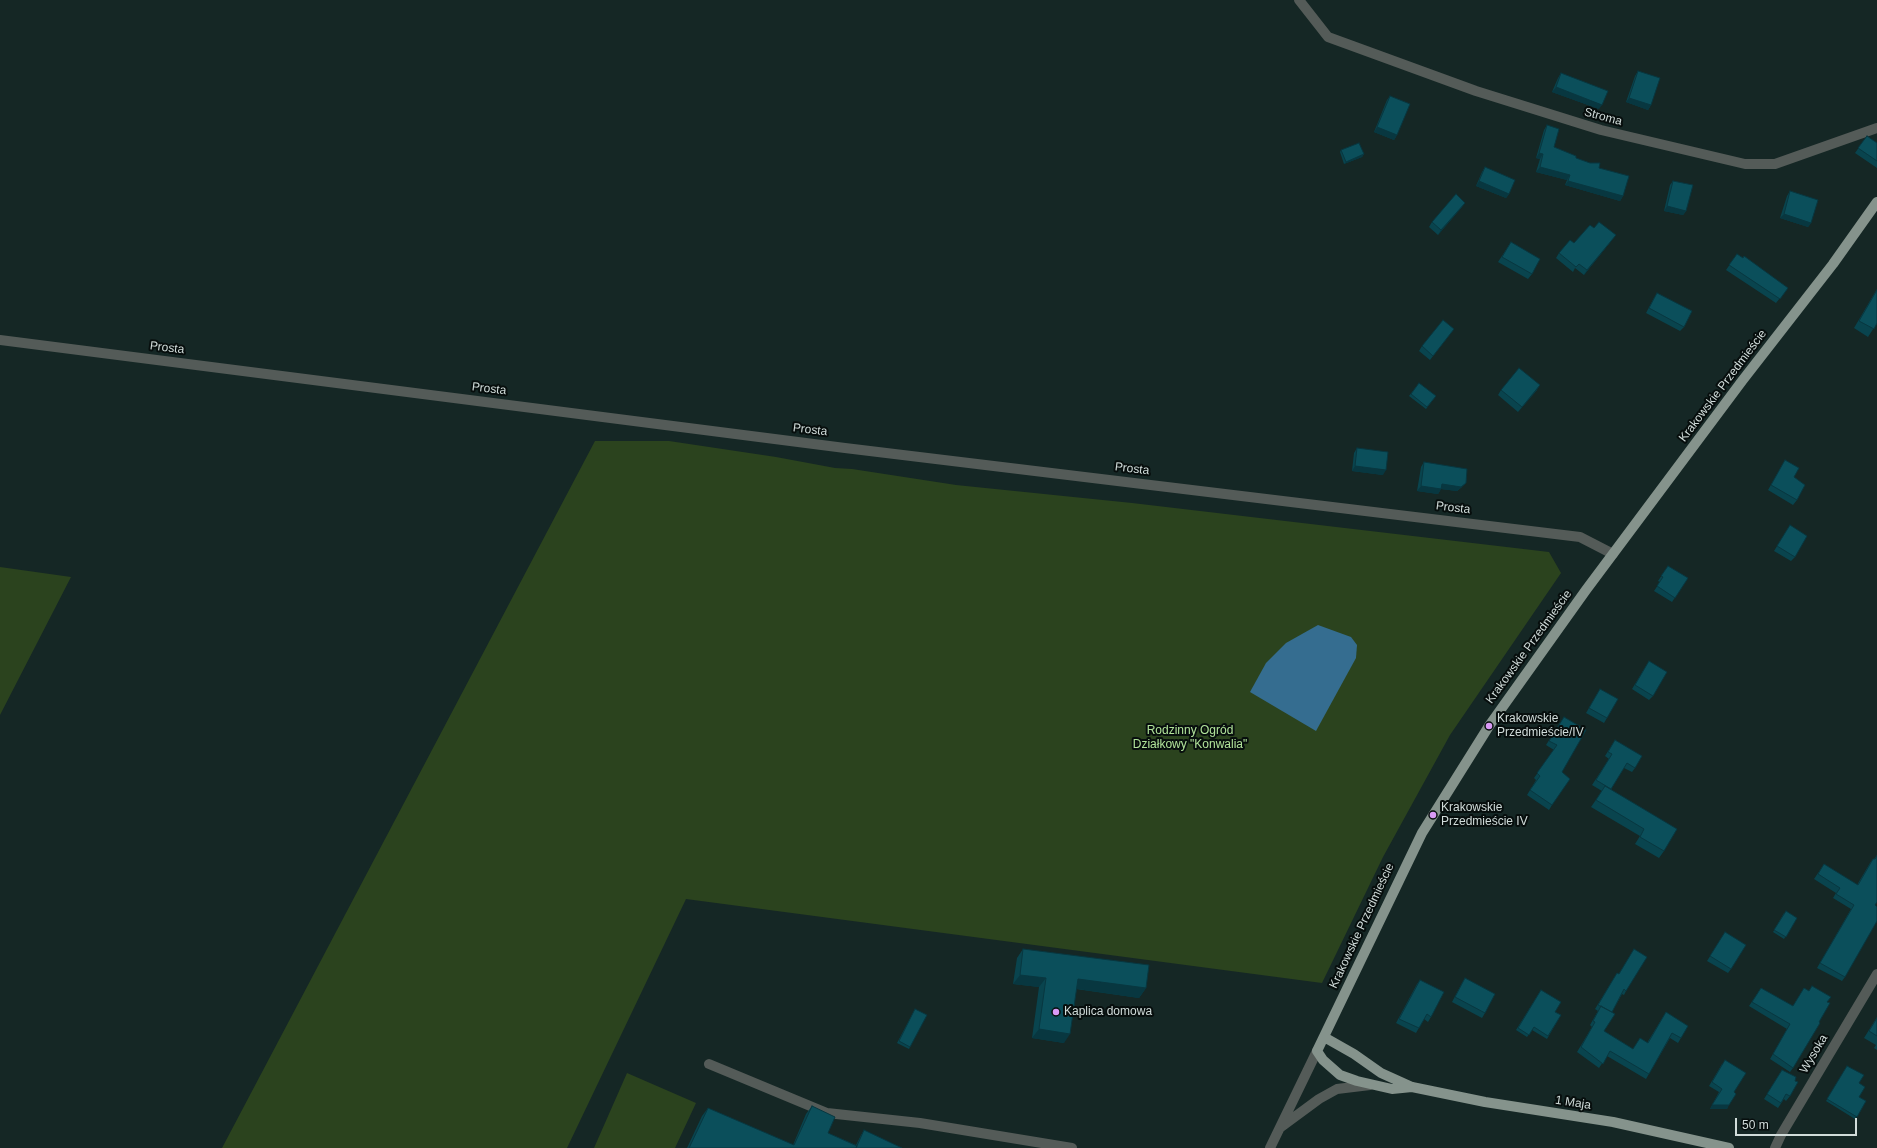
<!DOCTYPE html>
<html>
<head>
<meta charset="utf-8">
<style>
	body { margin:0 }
	#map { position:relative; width:1877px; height:1148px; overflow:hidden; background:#152725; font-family:Arial,sans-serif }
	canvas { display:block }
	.scale { position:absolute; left:1735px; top:1118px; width:122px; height:18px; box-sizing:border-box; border:2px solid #d1dcda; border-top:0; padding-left:5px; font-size:12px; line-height:14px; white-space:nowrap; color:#d1dcda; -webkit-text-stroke:3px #070e0d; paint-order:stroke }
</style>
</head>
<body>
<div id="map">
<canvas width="1877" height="1148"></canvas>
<div class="scale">50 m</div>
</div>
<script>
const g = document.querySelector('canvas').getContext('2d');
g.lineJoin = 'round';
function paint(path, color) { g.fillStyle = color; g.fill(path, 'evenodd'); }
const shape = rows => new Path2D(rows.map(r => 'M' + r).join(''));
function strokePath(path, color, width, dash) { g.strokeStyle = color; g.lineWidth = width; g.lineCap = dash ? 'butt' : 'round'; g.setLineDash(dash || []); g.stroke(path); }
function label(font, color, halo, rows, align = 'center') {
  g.font = font + ' Arial,sans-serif'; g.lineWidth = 4; g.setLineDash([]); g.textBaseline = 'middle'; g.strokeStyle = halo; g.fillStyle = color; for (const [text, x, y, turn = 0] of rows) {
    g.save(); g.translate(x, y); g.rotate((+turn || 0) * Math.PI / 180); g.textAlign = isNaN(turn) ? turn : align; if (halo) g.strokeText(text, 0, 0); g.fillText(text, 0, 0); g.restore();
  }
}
const green = shape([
	[595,441,669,441,776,457,835,468,852,469,956,485,1132,503,1549,552,1561,573,1450,735,1383,857,1322,983,686,899,567,1148,222,1148],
	[0,567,71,577,0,715],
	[627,1073,696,1103,675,1148,594,1148]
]);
const water = shape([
	[1318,625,1351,637,1357,645,1356,658,1316,731,1250,692,1266,663,1286,643]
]);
const minor = shape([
	[1299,0,1328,37,1476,91,1601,130,1745,164,1775,164,1877,128],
	[0,340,845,448,1580,537,1613,554],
	[709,1064,827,1113,920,1123,1072,1148],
	[1281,1127,1319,1099,1337,1089,1370,1085],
	[1270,1148,1317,1051],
	[1775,1148,1781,1135,1877,974]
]);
const major = shape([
	[1324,1037,1354,1054,1381,1073,1412,1087,1485,1102,1613,1122,1729,1148],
	[1412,1087,1392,1089,1357,1081,1340,1075,1323,1060,1317,1051,1422,833,1489,726,1586,590,1742,381,1833,264,1877,202]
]);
const wall = shape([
	[1638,71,1651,105,1648,110,1626,102,1635,76],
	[1561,73,1599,109,1552,92,1558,78],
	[1390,96,1397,135,1394,140,1374,132,1387,100],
	[1547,125,1554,147,1576,158,1599,168,1623,196,1620,201,1565,185,1567,180,1536,172,1540,159,1536,158,1544,130],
	[1867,136,1877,143,1877,168,1855,153],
	[1341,150,1364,154,1362,157,1344,164,1340,152],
	[1485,167,1509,194,1506,198,1476,186,1482,172],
	[1673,181,1686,211,1683,215,1664,211,1670,185],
	[1790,191,1811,223,1808,227,1780,218,1787,196],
	[1462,207,1438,235,1429,227,1432,222],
	[1594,228,1612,240,1584,275,1575,268,1573,272,1556,258,1559,253,1574,243],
	[1511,242,1532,274,1528,279,1498,262],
	[1737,254,1788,288,1776,303,1726,270],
	[1877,289,1877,323,1868,337,1854,328],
	[1657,293,1684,327,1680,331,1646,313,1654,298],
	[1454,329,1430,360,1419,351,1422,346],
	[1419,383,1436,396,1426,409,1409,396],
	[1501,390,1537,390,1518,412,1498,395],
	[1357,448,1383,475,1352,471,1354,453],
	[1785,460,1794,477,1797,500,1793,505,1768,490],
	[1424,462,1462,487,1457,491,1441,489,1438,494,1417,491,1421,467],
	[1790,525,1795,557,1791,561,1774,551],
	[1668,566,1688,578,1672,602,1654,591,1660,582,1658,581],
	[1649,661,1653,696,1649,700,1632,689],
	[1600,689,1607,718,1604,723,1586,713],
	[1564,717,1562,772,1552,805,1549,810,1527,795,1536,780,1534,778,1554,750,1546,745],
	[1615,740,1635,768,1632,772,1624,768,1611,789,1664,851,1659,858,1635,844,1640,836,1591,807,1602,791,1592,785,1609,759,1605,756],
	[1877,855,1875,905,1845,977,1842,981,1817,968,1851,909,1833,898,1836,893,1814,879,1824,864,1857,885,1870,863,1873,859,1874,859],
	[1784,913,1797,918,1784,939,1773,932],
	[1722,937,1731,969,1728,973,1707,961],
	[1023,949,1146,988,1139,998,1076,989,1064,1043,1032,1038,1039,987,1013,984,1017,958],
	[1634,949,1626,991,1624,995,1622,994,1612,1012,1604,1031,1633,1049,1640,1038,1647,1043,1666,1012,1681,1038,1678,1043,1670,1038,1646,1079,1607,1056,1599,1068,1577,1052,1592,1027,1590,1025,1598,1011,1595,1009,1614,978,1619,974],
	[1465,978,1485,1013,1482,1018,1452,1002,1462,983],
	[1420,980,1431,1017,1428,1022,1424,1019,1416,1033,1396,1023,1417,984],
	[1812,986,1827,1002,1819,1022,1793,1068,1790,1072,1770,1059,1787,1029,1749,1006,1761,988,1793,1006,1804,988,1809,991],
	[1541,990,1555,1012,1561,1015,1547,1039,1532,1030,1527,1037,1516,1030],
	[915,1009,910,1047,909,1049,897,1043],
	[1877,1017,1877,1050,1874,1048,1876,1045,1864,1038],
	[1722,1064,1734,1092,1727,1109,1710,1109,1719,1092,1709,1086],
	[1847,1066,1859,1083,1859,1097,1866,1101,1855,1119,1826,1101],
	[1782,1070,1795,1081,1790,1096,1786,1101,1784,1099,1778,1108,1764,1099],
	[812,1106,828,1133,856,1145,861,1135,864,1130,902,1148,687,1148,702,1116,708,1108,793,1145,806,1114]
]);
const shadedWall = shape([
	[1556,87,1602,105,1599,109,1552,92],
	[1629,98,1651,105,1648,110,1626,102],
	[1377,127,1397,135,1394,140,1374,132],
	[1539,153,1543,154,1540,159,1536,158],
	[1364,154,1362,157,1344,164,1346,162],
	[1540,167,1570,175,1567,180,1536,172],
	[1479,181,1509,194,1506,198,1476,186],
	[1568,181,1623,196,1620,201,1565,185],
	[1465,203,1462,207,1438,235,1441,230],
	[1667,206,1686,211,1683,215,1664,211],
	[1784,214,1811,223,1808,227,1780,218],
	[1616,235,1584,275,1587,270],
	[1540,385,1537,390,1518,412,1522,407],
	[1355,466,1386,470,1383,475,1352,471],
	[1466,483,1462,487,1457,491,1441,489,1438,494,1417,491,1421,486,1442,484],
	[1020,975,1046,978,1039,987,1013,984],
	[1078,979,1146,988,1139,998,1071,988],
	[1039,1029,1070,1034,1064,1043,1032,1038],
	[1712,1105,1729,1105,1727,1109,1710,1109]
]);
const building = shape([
	[1638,71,1660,78,1651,105,1629,98,1638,71],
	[1561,73,1608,91,1602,105,1556,87,1561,73],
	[1390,96,1410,104,1397,135,1377,127,1390,96],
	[1547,125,1559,129,1554,147,1576,156,1576,158,1590,163,1600,163,1599,168,1629,176,1623,196,1568,181,1570,175,1540,167,1543,154,1539,153,1547,125],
	[1867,136,1877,143,1877,161,1858,148,1867,136],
	[1359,143,1364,154,1346,162,1341,150,1359,143],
	[1485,167,1515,180,1509,194,1479,181,1485,167],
	[1673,181,1693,185,1686,211,1667,206,1673,181],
	[1790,191,1818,200,1811,223,1784,214,1790,191],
	[1456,194,1465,203,1441,230,1432,222,1456,194],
	[1599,222,1616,235,1587,270,1579,264,1576,267,1559,253,1570,240,1574,243,1590,225,1594,228,1599,222],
	[1511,242,1540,259,1532,274,1502,257,1511,242],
	[1737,254,1743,258,1744,256,1788,288,1780,299,1729,265,1737,254],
	[1877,290,1877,323,1874,329,1859,321,1877,290],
	[1657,293,1692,311,1684,327,1649,308,1657,293],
	[1443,320,1454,329,1433,356,1422,346,1443,320],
	[1519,368,1540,385,1522,407,1501,390,1519,368],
	[1419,383,1436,396,1427,407,1411,394,1419,383],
	[1357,448,1388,452,1386,470,1355,466,1357,448],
	[1785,460,1799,468,1794,477,1805,485,1797,500,1771,485,1785,460],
	[1424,462,1467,469,1466,483,1461,487,1442,484,1441,489,1421,486,1424,462],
	[1790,525,1807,536,1795,557,1777,546,1790,525],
	[1668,566,1688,578,1675,598,1657,586,1663,577,1661,576,1668,566],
	[1649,661,1667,672,1653,696,1635,685,1649,661],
	[1600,689,1618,699,1607,718,1589,708,1600,689],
	[1564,717,1586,730,1562,772,1570,779,1552,805,1530,790,1540,776,1537,773,1557,745,1549,741,1564,717],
	[1615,740,1642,756,1635,768,1627,763,1611,789,1596,780,1612,754,1608,752,1615,740],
	[1605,786,1677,829,1664,851,1640,837,1644,829,1596,800,1605,786],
	[1877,856,1877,902,1875,905,1877,907,1877,921,1845,977,1820,963,1854,905,1836,894,1840,888,1818,874,1824,864,1858,885,1873,859,1875,859,1877,856],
	[1786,911,1797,918,1786,937,1774,930,1786,911],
	[1725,932,1746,945,1731,969,1710,956,1725,932],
	[1023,949,1149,965,1146,988,1078,979,1070,1034,1039,1029,1046,978,1020,975,1023,949],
	[1634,949,1647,957,1626,991,1624,989,1612,1012,1598,1005,1617,973,1619,974,1634,949],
	[1465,978,1495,994,1485,1013,1455,997,1465,978],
	[1420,980,1444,992,1431,1017,1427,1014,1419,1028,1399,1019,1420,980],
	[1812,986,1831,997,1827,1002,1830,1003,1819,1022,1820,1023,1793,1068,1773,1054,1790,1024,1752,1002,1761,988,1793,1006,1804,988,1809,991,1812,986],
	[1541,990,1561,1002,1555,1012,1561,1015,1548,1036,1534,1027,1529,1035,1518,1028,1541,990],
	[1601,1006,1615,1014,1604,1031,1633,1049,1640,1038,1648,1043,1666,1012,1688,1026,1681,1038,1672,1033,1649,1074,1610,1051,1603,1064,1581,1047,1595,1022,1593,1021,1601,1006],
	[915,1009,927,1015,910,1047,899,1041,915,1009],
	[1877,1018,1877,1036,1869,1031,1877,1018],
	[1725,1060,1746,1073,1734,1092,1736,1094,1729,1105,1712,1105,1722,1089,1712,1082,1725,1060],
	[1847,1066,1864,1075,1859,1083,1865,1087,1859,1097,1866,1101,1857,1117,1827,1099,1847,1066],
	[1782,1070,1796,1077,1795,1081,1798,1082,1790,1096,1786,1094,1781,1103,1767,1094,1782,1070],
	[812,1106,835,1117,828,1133,857,1146,856,1148,689,1148,708,1108,794,1145,812,1106],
	[864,1130,902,1148,856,1148,864,1130]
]);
const markers = [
	[1489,726,4,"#da9af6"],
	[1433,815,4,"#da9af6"],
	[1056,1012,4,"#da9af6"]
];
const streetNames = [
	["Stroma",1603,117,15],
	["Prosta",167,348,7],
	["Krakowskie Przedmieście",1723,386,-53],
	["Prosta",489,389,7],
	["Prosta",810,430,7],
	["Prosta",1132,469,7],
	["Prosta",1453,508,7],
	["Krakowskie Przedmieście",1529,647,-54],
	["Krakowskie Przedmieście",1362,926,-65],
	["Wysoka",1814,1054,-59],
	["1 Maja",1573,1103,9]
];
const poiNames = [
	["Krakowskie",1497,719],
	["Przedmieście/IV",1497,733],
	["Krakowskie",1441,808],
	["Przedmieście IV",1441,822],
	["Kaplica domowa",1064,1012]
];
const parkNames = [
	["Rodzinny Ogród",1190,731],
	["Działkowy \"Konwalia\"",1190,745]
];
paint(green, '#2b431e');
paint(water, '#356d90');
strokePath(minor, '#545b58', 10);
strokePath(major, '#85938c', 10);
paint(wall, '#09444e');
paint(shadedWall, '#083740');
paint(building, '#0b4f5b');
strokePath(building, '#083740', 1);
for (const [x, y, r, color] of markers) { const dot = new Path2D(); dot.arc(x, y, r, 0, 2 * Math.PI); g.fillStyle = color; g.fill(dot); strokePath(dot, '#070e0d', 1.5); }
label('12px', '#d1dcda', '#070e0d', streetNames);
label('12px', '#d1dcda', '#070e0d', poiNames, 'left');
label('12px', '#b1e39a', '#070e0d', parkNames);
</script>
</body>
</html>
